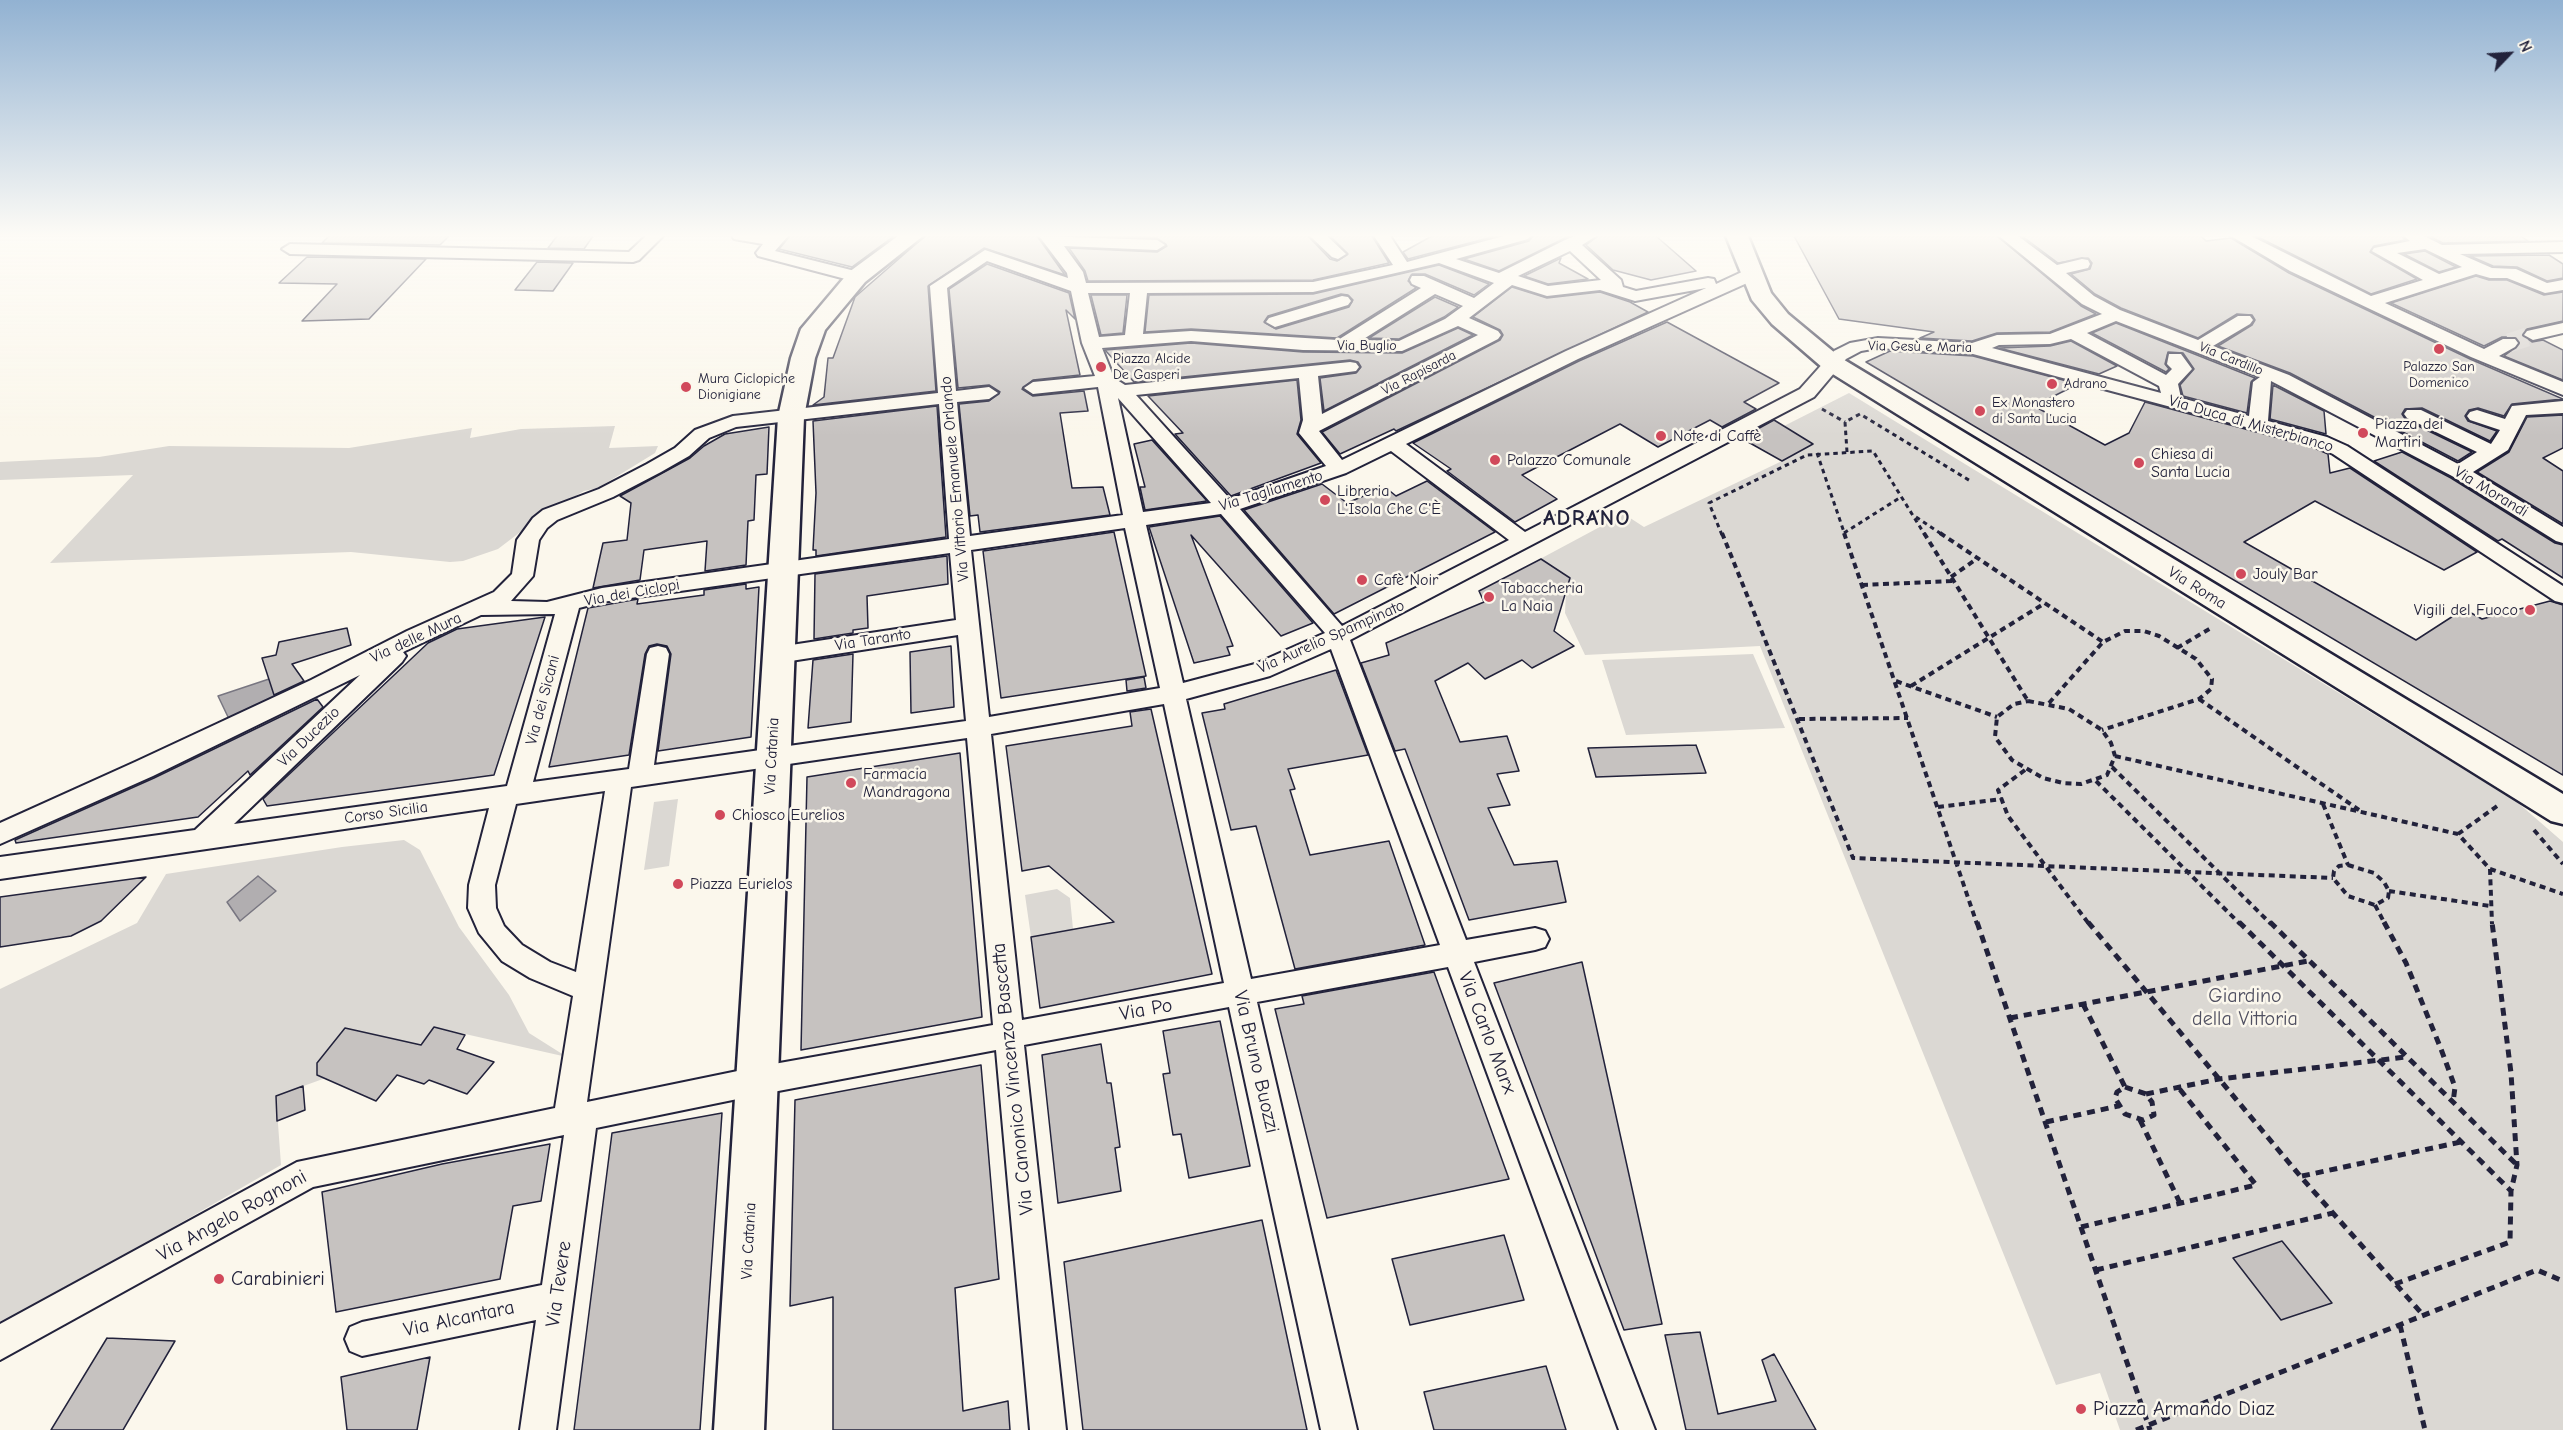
<!DOCTYPE html>
<html>
<head>
<meta charset="utf-8">
<style>
	body { margin:0 }
	#map { position:relative; width:2563px; height:1430px; overflow:hidden; background:#fbf7ec; font-family:"Comic Neue",sans-serif }
	canvas { display:block }
	.north { position:absolute; left:2479px; top:24px; width:60px; height:60px; -webkit-text-stroke:4px #fbf7ec; paint-order:stroke; rotate:65deg; font-size:16px; font-weight:700; line-height:24px; text-align:center; color:#22223b }
	.north::after { content:''; display:block; margin:auto; width:21px; height:27px; background:#22223b; clip-path:polygon(50% 0,100% 100%,50% 72%,0 100%) }
</style>
</head>
<body>
<div id="map">
<canvas width="2563" height="1430"></canvas>
<div class="north">N</div>
</div>
<script>
const g = document.querySelector('canvas').getContext('2d');
g.lineJoin = 'round';
function paint(path, color) { g.fillStyle = color; g.fill(path, 'evenodd'); }
const shape = rows => new Path2D(rows.map(r => 'M' + r).join(''));
function strokePath(path, color, width, dash) { g.strokeStyle = color; g.lineWidth = width; g.lineCap = dash ? 'butt' : 'round'; g.setLineDash(dash || []); g.stroke(path); }
function label(font, color, halo, rows, align = 'center') {
  g.font = font + ' "Comic Neue",sans-serif'; g.lineWidth = 5; g.setLineDash([]); g.textBaseline = 'middle'; g.strokeStyle = halo; g.fillStyle = color; for (const [text, x, y, turn = 0] of rows) {
    g.save(); g.translate(x, y); g.rotate((+turn || 0) * Math.PI / 180); g.textAlign = isNaN(turn) ? turn : align; if (halo) g.strokeText(text, 0, 0); g.fillText(text, 0, 0); g.restore();
  }
}
const green = shape([
	[1849,393,2517,802,2563,842,2563,1430,2120,1430,2100,1373,2056,1385,1760,646,1585,655,1565,613,1566,592,1570,578,1540,559,1624,514,1644,527,1782,461,1812,444,1784,426],
	[615,426,609,448,658,446,655,453,598,488,584,491,540,517,498,549,463,561,450,562,351,552,50,563,133,475,0,480,0,462,99,457,169,446,349,448,472,428,470,438,521,429],
	[1753,654,1785,728,1626,735,1602,660],
	[678,799,669,866,644,870,654,802],
	[404,840,420,850,459,927,509,995,529,1033,567,1057,434,1027,422,1043,276,1096,281,1165,0,1327,0,989,137,923,166,874,342,847],
	[1057,889,1070,898,1073,929,1031,937,1025,895]
]);
const water = shape([
	[281,675,286,693,229,719,218,696,281,675],
	[258,876,276,891,240,921,227,902,258,876]
]);
const building = shape([
	[329,236,449,236,440,245,322,243,329,236],
	[557,236,593,236,584,249,548,248,557,236],
	[790,236,894,236,852,267,779,249,790,236],
	[925,236,1037,236,1065,275,984,248,928,286,936,391,813,405,824,397,828,358,833,358,855,297,925,236],
	[1104,236,1308,236,1330,259,1337,261,1348,254,1330,236,1372,236,1389,263,1313,280,1088,281,1085,271,1069,248,1157,252,1167,246,1157,238,1104,236],
	[1432,236,1496,236,1408,259,1403,252,1432,236],
	[1533,236,1569,236,1499,271,1464,259,1529,241,1533,236],
	[1598,236,1656,236,1696,271,1651,280,1613,270,1586,245,1598,236],
	[1794,236,1997,236,2081,306,2096,314,2050,332,1997,333,1972,341,1920,338,1934,332,1839,319,1794,236],
	[2022,236,2201,236,2206,241,2231,238,2289,273,2470,359,2563,399,2512,404,2504,416,2478,408,2469,410,2465,416,2468,421,2497,431,2490,441,2422,408,2405,409,2402,414,2406,420,2472,452,2458,461,2290,373,2218,346,2252,325,2255,320,2252,315,2237,314,2198,338,2121,308,2095,294,2071,274,2090,269,2092,263,2088,258,2058,263,2022,236],
	[2256,236,2402,236,2405,240,2374,246,2370,252,2417,279,2371,294,2256,236],
	[2429,236,2521,236,2528,241,2443,243,2429,236],
	[2425,251,2456,267,2439,272,2404,254,2425,251],
	[2549,255,2563,264,2563,278,2547,281,2517,267,2493,266,2470,256,2549,255],
	[307,257,426,259,369,319,302,321,337,284,279,283,307,257],
	[1561,258,1559,263,1588,279,1548,284,1524,276,1561,258],
	[537,262,573,263,553,291,515,290,537,262],
	[987,264,1069,293,1075,319,1066,310,1080,375,1033,380,1022,389,1033,396,1084,391,1088,411,1060,413,1072,488,1103,487,1110,515,980,532,978,515,970,516,959,404,989,401,1000,392,989,385,958,388,949,289,987,264],
	[1439,265,1489,284,1474,295,1425,274,1412,274,1408,281,1416,288,1337,338,1191,329,1145,332,1149,295,1313,294,1439,265],
	[1341,294,1348,295,1353,300,1349,307,1276,329,1264,322,1268,316,1341,294],
	[2476,276,2489,280,2507,280,2544,295,2563,292,2563,321,2527,329,2522,335,2532,342,2543,340,2563,350,2563,380,2504,356,2520,344,2515,337,2502,337,2484,346,2391,303,2476,276],
	[1512,287,1547,298,1600,292,1630,302,1648,312,1396,431,1394,429,1340,454,1322,432,1500,340,1503,335,1500,330,1473,317,1512,287],
	[1091,295,1127,295,1123,333,1101,335,1091,295],
	[1435,297,1458,307,1444,317,1399,339,1369,338,1435,297],
	[1667,322,1779,383,1744,402,1756,409,1722,427,1710,420,1658,447,1620,424,1522,475,1557,499,1515,522,1447,471,1451,469,1413,443,1579,361,1667,322],
	[2116,323,2255,378,2251,382,2247,413,2183,396,2180,385,2194,369,2183,353,2168,352,2165,364,2169,369,2166,372,2092,333,2116,323],
	[1458,328,1473,335,1324,411,1320,378,1356,373,1361,367,1358,362,1350,360,1134,382,1105,350,1191,343,1303,352,1402,353,1458,328],
	[2071,341,2117,366,2099,374,1999,348,2050,346,2071,341],
	[1890,351,1973,356,2078,384,2034,406,2105,445,2129,433,2145,402,2312,447,2328,454,2330,473,2350,468,2477,552,2444,570,2315,501,2244,542,2416,640,2464,609,2482,619,2550,601,2563,605,2563,775,1866,362,1890,351],
	[1297,380,1301,420,1297,434,1321,463,1231,496,1175,434,1183,433,1148,396,1297,380],
	[2273,385,2324,411,2326,434,2270,419,2273,385],
	[937,406,946,537,816,556,816,550,813,550,816,493,813,421,937,406],
	[2563,415,2563,448,2543,458,2563,471,2563,524,2477,472,2509,452,2527,417,2563,415],
	[1774,420,1813,444,1782,461,1741,438,1774,420],
	[769,427,767,474,756,475,754,520,748,521,746,565,705,571,707,541,644,550,640,580,593,588,603,543,627,540,631,503,620,496,690,458,704,446,725,434,769,427],
	[1152,440,1207,501,1145,510,1140,487,1145,487,1134,444,1152,440],
	[2402,452,2451,478,2555,543,2563,545,2563,578,2502,539,2498,541,2374,461,2402,452],
	[1427,481,1495,532,1334,614,1244,510,1322,484,1347,503,1385,487,1396,496,1427,481],
	[1220,516,1313,623,1281,636,1191,535,1233,646,1227,647,1230,655,1194,663,1149,527,1220,516],
	[1114,532,1146,676,1001,698,983,551,1114,532],
	[947,556,948,584,867,596,868,628,853,630,853,633,814,639,815,574,947,556],
	[1541,559,1570,578,1554,631,1574,646,1532,668,1522,660,1485,679,1468,663,1435,681,1460,742,1507,736,1519,771,1497,774,1510,805,1488,808,1514,865,1557,861,1566,902,1469,920,1405,749,1395,751,1361,663,1389,655,1386,643,1484,602,1479,591,1541,559],
	[746,584,746,589,759,587,751,737,658,751,671,654,667,646,657,644,649,646,645,654,629,755,549,767,588,608,638,599,637,604,704,595,704,590,746,584],
	[545,617,494,775,267,806,263,799,428,643,457,629,545,617],
	[347,628,351,645,292,664,304,681,274,695,262,658,276,655,279,642,347,628],
	[951,646,954,707,911,713,910,652,951,646],
	[853,654,851,722,808,728,813,660,853,654],
	[1336,670,1368,755,1288,769,1295,789,1290,790,1310,855,1389,841,1425,945,1295,969,1256,826,1231,830,1202,713,1225,709,1224,704,1336,670],
	[1144,677,1146,688,1127,691,1126,680,1144,677],
	[317,699,323,707,250,775,248,771,198,817,16,843,15,840,154,778,317,699],
	[1151,709,1212,974,1040,1008,1031,937,1114,922,1049,866,1022,871,1006,746,1132,726,1130,712,1151,709],
	[1696,745,1706,773,1596,777,1588,748,1696,745],
	[960,753,982,1017,801,1050,807,777,960,753],
	[146,877,101,921,71,936,0,947,0,897,146,877],
	[1582,962,1662,1324,1624,1330,1494,983,1582,962],
	[1434,972,1509,1179,1327,1218,1275,1009,1304,1004,1302,996,1434,972],
	[1220,1021,1250,1166,1189,1178,1181,1134,1173,1135,1163,1074,1170,1073,1163,1031,1220,1021],
	[434,1027,465,1035,457,1049,494,1062,467,1094,429,1080,424,1084,397,1075,376,1101,317,1075,317,1063,345,1028,421,1045,434,1027],
	[1101,1044,1107,1083,1111,1083,1120,1147,1115,1148,1121,1191,1058,1203,1042,1055,1101,1044],
	[981,1065,999,1279,955,1288,963,1411,1008,1401,1010,1430,833,1430,833,1297,790,1306,795,1100,981,1065],
	[303,1086,305,1110,277,1121,276,1096,303,1086],
	[722,1113,700,1430,574,1430,612,1133,722,1113],
	[550,1144,541,1201,513,1206,500,1279,336,1312,322,1192,442,1164,550,1144],
	[1262,1220,1307,1430,1083,1430,1064,1262,1262,1220],
	[1504,1235,1524,1300,1410,1325,1392,1259,1504,1235],
	[2282,1241,2332,1303,2281,1320,2233,1258,2282,1241],
	[1700,1332,1718,1414,1776,1401,1762,1360,1774,1354,1816,1430,1686,1430,1665,1335,1700,1332],
	[107,1338,175,1341,123,1430,51,1430,107,1338],
	[430,1357,417,1430,347,1430,341,1377,430,1357],
	[1546,1366,1566,1430,1434,1430,1424,1392,1546,1366]
]);
const streetTunnel = shape([
	[2509,343,2533,335]
]);
const pathFar2 = shape([
	[1822,409,1845,422],
	[1847,452,1845,422,1860,414,1972,482],
	[1817,453,1845,535],
	[1916,517,1943,535],
	[1844,533,1901,497],
	[1722,535,1709,503,1807,455,1873,451,1925,535]
]);
const pathFar1 = shape([
	[1722,533,1853,858,2333,878],
	[1844,533,1977,924],
	[1924,533,2028,701],
	[1940,533,2103,642],
	[1951,577,1978,558],
	[1862,585,1954,581],
	[2177,648,2211,628],
	[1896,681,1997,717],
	[1911,686,2045,603],
	[2199,699,2359,810],
	[2028,701,2069,709,2102,730,2111,743,2115,756,2107,775,2081,784,2063,783,2043,778,2012,760,1995,737,1997,717,2014,704,2028,701],
	[2049,703,2103,642,2125,631,2144,631,2159,636,2196,659,2212,679,2211,689,2199,699,2102,730],
	[1799,719,1908,718],
	[2115,756,2458,834,2490,869,2492,924],
	[2112,767,2271,924],
	[2025,770,1998,790,2008,816,2089,924],
	[2096,781,2240,924],
	[2323,804,2348,865],
	[1938,807,2002,799],
	[2534,830,2563,864],
	[2458,834,2497,806],
	[2348,865,2374,873,2384,882,2389,891,2388,898,2375,905,2348,896,2333,878,2334,871,2339,866,2348,865],
	[2490,869,2563,894],
	[2389,891,2490,906],
	[2375,905,2385,924]
]);
const path = shape([
	[1977,922,2150,1430],
	[2088,922,2301,1177,2424,1316],
	[2239,922,2511,1191],
	[2270,922,2517,1165],
	[2384,922,2406,963,2441,1049,2455,1087,2453,1103],
	[2083,1004,2125,1087],
	[2010,1018,2308,961],
	[2125,1087,2146,1094,2152,1102,2154,1115,2143,1120,2125,1114,2115,1098,2117,1092,2125,1087],
	[2146,1094,2219,1079,2406,1057],
	[2140,1120,2180,1203],
	[2046,1122,2118,1106],
	[2302,1176,2461,1142],
	[2081,1227,2256,1185,2178,1087],
	[2096,1270,2333,1213],
	[2395,1284,2510,1242,2511,1191,2517,1165,2511,1073,2492,922],
	[2400,1325,2425,1430],
	[2136,1430,2537,1270,2563,1281]
]);
const street = shape([
	[646,236,663,236,639,260,633,262,290,254,282,249,290,244,629,252,646,236],
	[732,236,788,236,775,251,863,273,865,277,857,282,758,256,756,253,763,244,734,239,732,236],
	[1039,236,1157,240,1165,245,1157,250,1064,246,1083,272,1086,283,1313,282,1393,265,1374,236,1390,236,1407,262,1504,236,1530,236,1528,239,1456,259,1499,273,1565,240,1575,236,1596,236,1582,245,1621,280,1623,287,1636,291,1708,278,1714,279,1716,284,1744,271,1756,271,1758,275,1756,279,1578,359,1406,444,1525,532,1800,389,1834,351,1850,343,1878,338,1972,343,1997,335,2050,334,2102,314,2082,304,1999,236,2018,236,2057,265,2082,259,2088,260,2090,264,2088,268,2066,273,2094,296,2120,310,2198,340,2238,316,2250,316,2253,320,2250,324,2213,346,2289,375,2458,464,2477,452,2407,418,2404,414,2407,410,2421,410,2491,444,2500,430,2470,420,2467,416,2470,412,2477,410,2505,419,2512,406,2563,401,2563,413,2526,415,2508,450,2473,472,2563,527,2563,543,2556,541,2452,476,2271,381,2268,421,2327,437,2347,446,2563,586,2563,603,2555,601,2333,454,2313,445,1973,354,1878,348,1861,351,1846,359,1814,397,1350,640,1466,940,1535,928,1545,931,1549,939,1545,947,1535,950,1474,962,1655,1430,1619,1430,1448,967,1257,1002,1357,1430,1321,1430,1229,1007,1024,1045,1066,1430,1030,1430,996,1050,757,1095,596,1128,556,1430,520,1430,536,1320,362,1356,350,1351,345,1339,350,1327,362,1322,542,1285,564,1135,313,1187,0,1360,0,1324,297,1162,555,1108,573,996,530,978,502,961,479,933,468,908,469,885,489,808,0,879,0,857,195,830,360,675,153,776,0,844,0,823,135,762,311,680,407,631,494,592,512,574,517,540,533,518,543,510,599,489,647,464,675,448,695,430,733,416,938,393,930,286,985,250,1068,278,1067,273,1039,236],
	[1570,251,1601,280,1548,286,1518,276,1570,251],
	[987,261,1071,291,1082,343,1095,376,1033,382,1024,388,1033,394,1098,387,1123,515,970,536,957,402,989,399,998,393,989,387,956,391,947,288,987,261],
	[1439,263,1494,283,1474,298,1424,276,1412,276,1410,280,1412,284,1421,288,1338,340,1191,331,1143,334,1147,293,1313,292,1439,263],
	[1512,285,1547,296,1600,290,1635,301,1706,288,1566,351,1342,460,1319,431,1498,339,1501,335,1498,331,1469,318,1512,285],
	[1088,293,1130,293,1125,335,1099,337,1088,293],
	[1435,294,1463,306,1445,319,1399,341,1362,340,1435,294],
	[2116,321,2260,377,2253,382,2249,416,2181,398,2178,384,2192,369,2181,354,2169,354,2167,364,2172,369,2166,375,2087,333,2116,321],
	[1458,326,1478,335,1322,414,1318,376,1356,371,1359,367,1356,363,1350,362,1125,385,1114,378,1102,348,1191,341,1303,350,1402,351,1458,326],
	[2071,339,2159,386,2161,393,1992,348,1999,345,2050,344,2071,339],
	[1299,378,1303,420,1299,433,1326,466,1230,499,1136,395,1299,378],
	[1118,398,1211,503,1143,512,1118,398],
	[939,404,949,539,602,588,547,602,511,601,533,576,539,540,547,528,557,520,613,497,661,472,689,456,709,438,736,427,939,404],
	[1391,451,1509,540,1342,626,1240,509,1346,473,1391,451],
	[1221,514,1325,633,1255,664,1183,683,1146,525,1221,514],
	[1125,528,1160,688,989,717,971,550,1125,528],
	[950,553,956,620,778,647,770,649,766,655,770,661,778,663,958,635,966,721,654,765,669,654,666,648,658,646,650,648,647,654,629,769,533,782,579,608,602,602,950,553],
	[555,614,507,786,234,824,402,662,406,656,403,652,481,615,555,614],
	[1331,649,1440,945,1251,979,1186,699,1270,676,1331,649],
	[1164,704,1224,983,1022,1020,991,734,1164,704],
	[967,738,993,1025,757,1067,587,1102,631,787,967,738],
	[605,791,576,972,550,962,522,945,504,926,496,908,495,885,516,804,605,791],
	[1310,236,1327,236,1346,254,1338,259,1332,257,1310,236],
	[2231,236,2251,236,2371,296,2423,280,2372,251,2374,248,2410,241,2404,236,2424,236,2442,245,2563,242,2563,252,2460,254,2492,268,2516,269,2547,283,2563,280,2563,290,2545,293,2507,278,2490,278,2476,274,2385,303,2484,349,2503,339,2515,339,2518,343,2515,347,2499,356,2563,382,2563,395,2471,357,2290,271,2231,236],
	[2425,249,2462,267,2439,274,2397,253,2425,249],
	[1342,296,1348,297,1351,301,1348,305,1275,327,1266,322,1269,318,1342,296],
	[2563,323,2563,333,2533,340,2524,335,2527,331,2563,323]
]);
const secondary = shape([
	[898,236,923,236,865,282,825,330,815,358,804,417,764,1430,714,1430,778,417,791,358,801,329,849,272,898,236],
	[1726,236,1748,236,1771,293,1788,314,1841,358,2563,794,2563,824,2551,821,1823,368,1772,324,1752,300,1726,236]
]);
const markers = [
	[2439,349,6,"#d1495b"],
	[1101,367,6,"#d1495b"],
	[2052,384,6,"#d1495b"],
	[686,387,6,"#d1495b"],
	[1980,411,6,"#d1495b"],
	[2363,433,6,"#d1495b"],
	[1661,436,6,"#d1495b"],
	[1495,460,6,"#d1495b"],
	[2139,463,6,"#d1495b"],
	[1325,500,6,"#d1495b"],
	[2241,574,6,"#d1495b"],
	[1362,580,6,"#d1495b"],
	[1489,597,6,"#d1495b"],
	[2530,610,6,"#d1495b"],
	[851,783,6,"#d1495b"],
	[720,815,6,"#d1495b"],
	[678,884,6,"#d1495b"],
	[219,1279,6,"#d1495b"],
	[2081,1409,6,"#d1495b"]
];
const farStreetnames = [
	["Via Buglio",1367,346],
	["Via Gesù e Maria",1920,347,1],
	["Via Cardillo",2231,359,22],
	["Via Rapisarda",1419,373,-27]
];
const farPoinames = [
	["Piazza Alcide",1113,359],
	["De Gasperi",1113,375],
	["Palazzo San",2439,367,"center"],
	["Domenico",2439,383,"center"],
	["Mura Ciclopiche",698,379],
	["Dionigiane",698,395],
	["Adrano",2064,384],
	["Ex Monastero",1992,403],
	["di Santa Lucia",1992,419]
];
const streetNames = [
	["Via Duca di Misterbianco",2251,424,16],
	["Via Vittorio Emanuele Orlando",955,479,-95],
	["Via Tagliamento",1271,491,-17],
	["Via Morandi",2491,492,31],
	["Via Roma",2197,588,32],
	["Via dei Ciclopi",632,593,-10],
	["Via Aurelio Spampinato",1331,637,-24],
	["Via delle Mura",416,638,-25],
	["Via Taranto",873,640,-9],
	["Via dei Sicani",543,700,-75],
	["Via Ducezio",309,737,-44],
	["Via Catania",772,756,-87],
	["Corso Sicilia",386,813,-8],
	["Via Catania",749,1241,-87]
];
const poiNames = [
	["Piazza dei",2375,424],
	["Martiri",2375,442],
	["Note di Caffè",1673,436],
	["Chiesa di",2151,454],
	["Santa Lucia",2151,472],
	["Palazzo Comunale",1507,460],
	["Libreria",1337,491],
	["L'Isola Che C'È",1337,509],
	["Jouly Bar",2253,574],
	["Cafè Noir",1374,580],
	["Tabaccheria",1501,588],
	["La Naia",1501,606],
	["Vigili del Fuoco",2518,610,"right"],
	["Farmacia",863,774],
	["Mandragona",863,792],
	["Chiosco Eurelios",732,815],
	["Piazza Eurielos",690,884]
];
const nearParknames = [
	["Giardino",2245,996],
	["della Vittoria",2245,1019]
];
const nearStreetnames = [
	["Via Po",1146,1010,-10],
	["Via Carlo Marx",1487,1033,69],
	["Via Bruno Buozzi",1256,1062,77],
	["Via Canonico Vincenzo Bascetta",1013,1079,-96],
	["Via Angelo Rognoni",232,1216,-29],
	["Via Tevere",559,1284,-82],
	["Via Alcantara",459,1319,-12]
];
const nearPoinames = [
	["Carabinieri",231,1279],
	["Piazza Armando Diaz",2093,1409]
];
const districtNames = [
	["ADRANO",1587,519]
];
paint(green, '#dbd8d3');
paint(water, '#b1aeb0');
strokePath(water, '#787681', 1.5);
paint(building, '#c6c2c0');
strokePath(building, '#22223b', 1.5);
strokePath(streetTunnel, '#d0ccc9', 19, [19, 9]);
strokePath(street, '#22223b', 4);
strokePath(secondary, '#22223b', 5);
strokePath(pathFar2, '#22223b', 3, [4.5, 4]);
strokePath(pathFar1, '#22223b', 4, [6, 4.5]);
strokePath(path, '#22223b', 5, [8, 6]);
paint(street, '#fbf7ec');
paint(secondary, '#fbf7ec');
const sky = g.createLinearGradient(0, 0, 0, 436);
sky.addColorStop(0, '#92b2d2');
sky.addColorStop(0.54, '#fdfbf6');
sky.addColorStop(1, '#fdfbf600');
g.fillStyle = sky;
g.fillRect(0, 0, 2563, 436);
for (const [x, y, r, color] of markers) { const dot = new Path2D(); dot.arc(x, y, r, 0, 2 * Math.PI); g.fillStyle = color; g.fill(dot); strokePath(dot, '#fbf7ec', 2); }
label('14px', '#22223b', '#fbf7ec', farStreetnames);
label('14px', '#22223b', '#fbf7ec', farPoinames, 'left');
label('16px', '#22223b', '#fbf7ec', streetNames);
label('16px', '#22223b', '#fbf7ec', poiNames, 'left');
label('20px', '#505061', '#fbf7ec', nearParknames);
label('20px', '#22223b', '#fbf7ec', nearStreetnames);
label('20px', '#22223b', '#fbf7ec', nearPoinames, 'left');
g.letterSpacing = '1.5px';
label('bold 22px', '#22223b', '#fbf7ec', districtNames);
g.letterSpacing = '0px';
</script>
</body>
</html>
